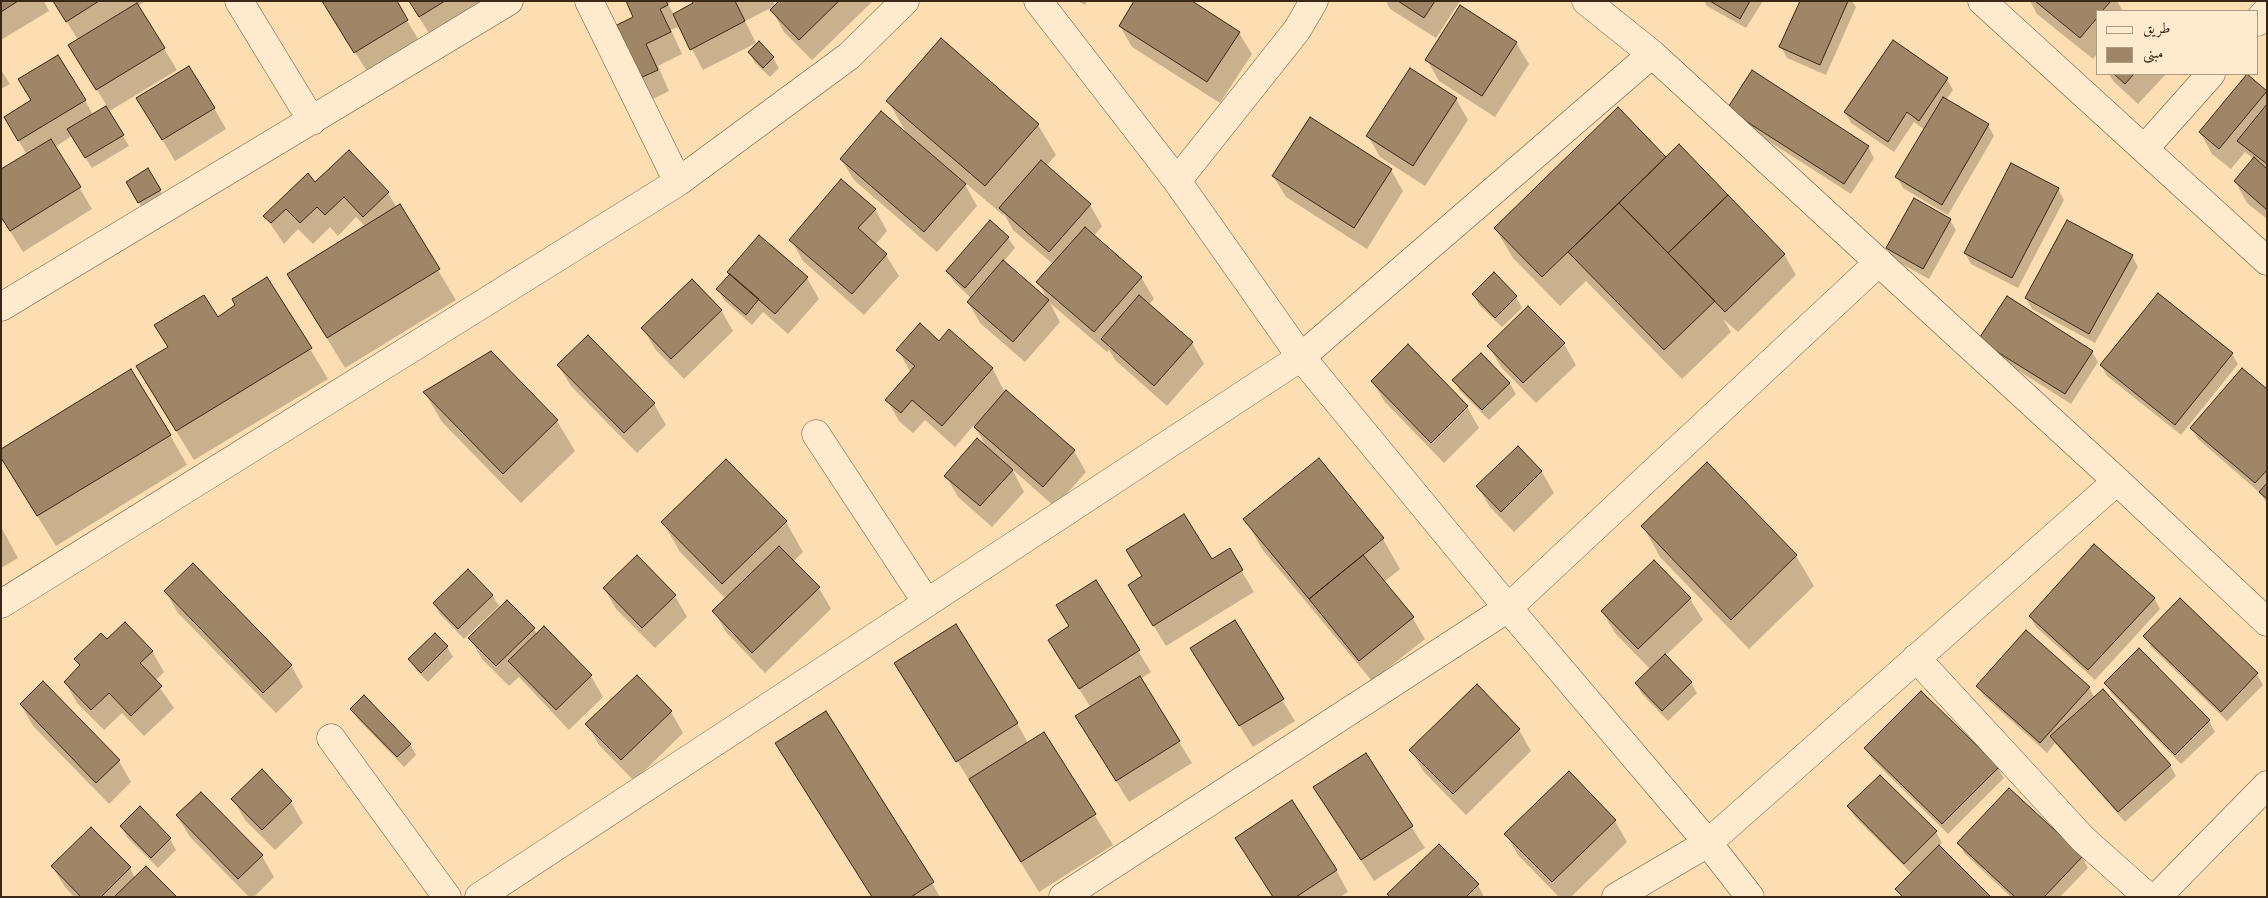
<!DOCTYPE html>
<html>
<head>
<meta charset="utf-8">
<style>
	body { margin:0 }
	#map { position:relative; width:2268px; height:898px; overflow:hidden; background:#fddeb2; font-family:"IM FELL English",Amiri,serif }
	canvas { display:block }
	.frame { position:absolute; inset:0; border:2px solid #3a2716; pointer-events:none }
	.legend { position:absolute; left:2096px; top:10px; width:162px; height:65px; box-sizing:border-box; background:#feeacd; border:1px solid #b09c84; margin:0; padding:6px 9px; list-style:none; font-size:15px; color:#3a2716 }
	.legend li { display:flex; align-items:center; gap:10px; height:25px }
	.legend b { width:25px; border:1px solid #b09c84 }
</style>
</head>
<body>
<div id="map">
<canvas width="2268" height="898"></canvas>
<div class="frame"></div>
<ul class="legend">
<li><b style="height:6px;background:#feeacd"></b>طريق</li>
<li><b style="height:14px;background:#9f8667"></b>مبنى</li>
</ul>
</div>
<script>
const g = document.querySelector('canvas').getContext('2d');
g.lineJoin = 'round';
function paint(path, color) { g.fillStyle = color; g.fill(path, 'evenodd'); }
const shape = rows => new Path2D(rows.map(r => 'M' + r).join(''));
function strokePath(path, color, width, dash) { g.strokeStyle = color; g.lineWidth = width; g.lineCap = dash ? 'butt' : 'round'; g.setLineDash(dash || []); g.stroke(path); }
const shadow = shape([
	[1,1,44,1,49,11,1,40],
	[54,1,145,1,138,6,177,70,108,112,129,146,92,168,72,136,55,147,92,209,23,252,1,217,27,155,6,118,85,100,93,115,107,106,82,66,78,40],
	[323,1,395,1,420,42,368,73],
	[409,1,486,1,432,38],
	[627,1,673,1,668,4,674,15,695,4,694,1,773,1,775,6,745,21,756,43,703,70,680,26,671,30,682,54,658,66,669,91,651,100,615,27,635,18],
	[781,1,871,1,872,2,812,60,784,32,772,10],
	[1078,1,1087,1,1085,5],
	[1386,1,1460,1,1436,38,1390,9],
	[1704,1,1763,1,1746,28,1707,6],
	[1801,1,1852,1,1856,7,1826,75,1787,58,1781,47],
	[2030,1,2117,1,2123,11,2097,11,2097,54,2093,59,2037,14],
	[1120,26,1239,33,1252,54,1220,103,1132,47],
	[1516,43,1529,64,1495,117,1439,81,1427,60],
	[749,52,773,58,779,68,770,77,755,63],
	[1,70,10,84,1,89],
	[2109,74,2166,74,2138,104,2114,82],
	[1947,79,1953,90,1946,100,1988,125,1994,136,1948,215,1903,188,1897,177,1925,130,1914,122,1894,152,1851,123,1845,112],
	[2266,91,2267,92,2267,219,2247,203,2235,181,2254,159,2245,152,2231,169,2212,154,2200,132],
	[1456,99,1468,120,1425,186,1380,157,1368,136],
	[888,101,1038,125,1056,155,1046,166,1090,205,1102,226,1094,236,1141,277,1154,299,1148,305,1192,343,1204,364,1167,406,1115,360,1109,350,1107,352,1050,303,1060,322,1025,362,980,323,968,302,971,298,954,282,947,271,990,222,1008,238,1015,248,1003,262,1048,300,1038,282,1053,264,1013,230,1004,214,1003,215,963,181,977,206,937,252,854,180,841,159,907,134],
	[214,108,226,129,175,161,150,119],
	[1728,109,1868,147,1874,158,1851,194,1734,119],
	[349,151,388,193,397,208,399,206,456,300,345,368,306,304,366,227,356,217,338,236,330,227,313,244,298,229,284,244,265,216,315,184],
	[1666,159,1784,254,1796,275,1738,332,1723,319,1731,332,1682,379,1586,281,1560,306,1513,258,1495,228],
	[148,170,166,201,145,213,127,182],
	[1391,170,1403,191,1367,249,1286,197,1273,176],
	[2058,189,2064,200,2018,288,1971,264,1965,253],
	[875,209,887,231,875,245,886,255,899,276,864,315,803,261,791,240],
	[1950,220,1956,230,1929,279,1893,259,1887,248],
	[2132,256,2138,267,2095,343,2032,309,2026,298],
	[1494,274,1516,297,1522,308,1502,327,1479,305,1473,294],
	[730,275,807,278,819,299,788,334,763,312,752,325,724,300,718,290],
	[721,310,733,331,684,379,655,349,643,328],
	[217,318,310,349,328,379,194,460,155,397],
	[949,331,993,369,1004,391,1074,451,1086,472,1055,507,1012,469,1024,492,992,527,958,497,946,476,987,448,974,425,955,447,925,420,913,433,899,421,887,400,911,373,898,350,939,342],
	[1564,344,1576,365,1536,403,1501,367,1489,346],
	[1986,350,2092,352,2098,362,2071,404],
	[491,353,557,421,575,451,521,503,442,422,425,393],
	[2232,354,2238,364,2181,435,2107,376,2101,365],
	[1481,355,1510,384,1516,394,1489,420,1460,391,1454,380],
	[558,365,654,404,666,425,637,453,571,386],
	[1372,381,1467,407,1479,428,1444,463,1385,402],
	[2267,390,2267,503,2260,493,2198,439,2192,429],
	[170,435,187,465,56,546,16,482],
	[1518,447,1542,472,1554,493,1514,532,1490,507,1477,486],
	[726,461,786,522,803,552,793,562,819,588,831,609,765,673,726,632,714,611,726,599,680,552,663,522],
	[1707,464,1796,556,1814,586,1749,649,1660,557,1643,526],
	[1245,519,1383,539,1400,569,1384,582,1412,617,1425,639,1372,681,1262,549],
	[1,527,18,558,1,568],
	[1229,550,1254,592,1166,646,1142,607,1144,577,1211,561],
	[1654,561,1690,599,1703,620,1665,656,1691,683,1697,693,1668,721,1642,694,1636,683,1650,669,1615,633,1602,611],
	[1096,582,1151,672,1140,679,1192,763,1129,802,1076,717,1091,708,1062,661,1070,627],
	[604,588,675,596,687,617,655,648,616,609],
	[166,592,291,665,303,687,276,713,178,613],
	[492,595,499,606,464,639,440,614,434,604],
	[2154,598,2160,609,2095,680,2036,627,2030,616],
	[2180,600,2257,674,2263,685,2227,721,2151,647,2145,636],
	[1234,622,1295,721,1253,747,1204,670],
	[544,628,591,676,603,697,569,730,519,677,509,686,482,659,470,638,534,629,537,634],
	[107,640,152,651,164,672,155,681,174,708,144,736,122,713,104,730,77,703,65,682,80,667,76,659],
	[447,647,453,657,428,682,416,670,410,659],
	[896,663,1017,723,1028,743,1044,733,1113,845,1039,892],
	[2105,683,2209,721,2215,732,2181,764,2112,694],
	[1477,686,1519,730,1531,751,1466,815,1423,771,1411,750],
	[1978,686,2089,688,2095,698,2170,765,2176,776,2125,822,2055,743,2047,753,1984,696],
	[21,705,119,761,131,782,109,804,33,726],
	[352,709,410,744,416,755,404,767,358,719],
	[671,712,683,733,634,781,599,745,587,724],
	[777,743,932,883,940,897,872,897],
	[1865,748,1998,768,2004,778,1948,834,1872,759],
	[1365,755,1425,848,1374,881,1315,788],
	[1569,773,1615,821,1627,842,1571,897,1559,897,1518,855,1506,834],
	[233,799,291,802,303,823,275,850,245,820],
	[1849,807,1936,832,1942,843,1938,846,1990,897,1901,897,1897,889,1912,874,1855,817],
	[140,808,170,839,176,850,158,868,127,837,121,826],
	[177,816,262,856,274,877,254,897,249,897,190,837],
	[1236,838,1336,870,1348,892,1340,897,1273,897],
	[1959,843,2082,857,2088,868,2060,897,2011,897,1965,854],
	[52,866,130,868,135,878,175,897,74,897,65,887],
	[1478,885,1484,897,1390,897]
]);
const building = shape([
	[1,1,18,1,1,12,1,1],
	[53,1,99,1,66,22,53,1],
	[322,1,397,1,408,20,354,53,322,1],
	[409,1,445,1,419,17,409,1],
	[626,1,666,1,668,5,660,9,671,32,646,44,658,70,638,79,613,27,633,17,626,1],
	[692,1,735,1,745,21,690,50,673,14,693,3,692,1],
	[779,1,839,1,799,40,770,10,779,1],
	[1134,1,1192,1,1240,32,1207,82,1119,26,1134,1],
	[1398,1,1435,1,1424,18,1398,1],
	[1710,1,1750,1,1740,19,1710,1],
	[1800,1,1848,1,1820,65,1779,47,1800,1],
	[2035,1,2111,1,2102,11,2097,11,2097,18,2080,38,2035,1],
	[137,3,165,48,96,90,68,45,137,3],
	[1460,5,1517,42,1482,96,1425,60,1460,5],
	[941,38,1039,124,985,186,886,101,941,38],
	[1893,40,1948,78,1919,121,1907,112,1888,142,1844,112,1893,40],
	[759,41,774,57,763,68,748,52,759,41],
	[58,55,86,100,18,141,4,117,31,100,18,79,58,55],
	[189,66,215,108,162,140,136,98,189,66],
	[1410,68,1457,98,1413,166,1366,136,1410,68],
	[1752,70,1869,146,1844,184,1727,109,1752,70],
	[2114,74,2134,74,2125,84,2114,74],
	[2247,74,2267,91,2219,149,2199,132,2247,74],
	[1943,97,1989,124,1942,205,1895,177,1943,97],
	[2267,104,2267,164,2237,141,2267,104],
	[106,106,124,135,85,158,67,129,106,106],
	[1618,107,1666,157,1542,277,1494,228,1618,107],
	[881,111,966,184,924,232,840,159,881,111],
	[1310,117,1392,169,1354,228,1272,176,1310,117],
	[51,139,81,187,10,231,1,217,1,169,51,139],
	[1679,144,1728,195,1668,253,1619,203,1679,144],
	[349,150,389,192,363,217,344,197,325,215,317,207,300,223,286,209,271,223,263,216,308,173,315,182,349,150],
	[2254,157,2267,169,2267,210,2234,181,2254,157],
	[1041,160,1091,204,1049,252,999,208,1041,160],
	[2011,163,2059,188,2012,278,1964,253,2011,163],
	[148,168,161,190,138,203,126,182,148,168],
	[841,179,876,209,858,228,887,254,852,294,789,240,841,179],
	[1728,195,1785,254,1725,312,1668,253,1728,195],
	[1914,198,1951,219,1923,269,1886,248,1914,198],
	[1619,203,1715,301,1664,350,1568,252,1619,203],
	[400,204,440,269,327,338,287,274,400,204],
	[990,220,1009,237,965,288,946,271,990,220],
	[2067,220,2133,255,2089,334,2025,298,2067,220],
	[1085,227,1142,277,1094,332,1036,282,1085,227],
	[759,235,808,277,775,314,727,272,759,235],
	[1003,260,1049,300,1013,342,967,302,1003,260],
	[1494,272,1517,296,1495,318,1472,294,1494,272],
	[730,274,759,299,746,315,716,289,730,274],
	[267,277,312,348,176,431,136,366,168,347,154,325,204,295,218,317,235,305,232,299,267,277],
	[692,279,722,310,671,359,641,328,692,279],
	[2158,293,2233,353,2175,425,2100,365,2158,293],
	[1139,295,1193,342,1154,386,1101,339,1139,295],
	[2007,296,2093,351,2065,394,1978,340,2007,296],
	[1528,306,1565,343,1523,383,1487,346,1528,306],
	[920,323,939,341,949,329,993,368,942,426,912,400,901,413,885,400,915,366,896,350,920,323],
	[588,335,655,403,624,433,557,365,588,335],
	[1408,344,1468,406,1431,443,1371,381,1408,344],
	[491,351,558,420,503,474,423,392,491,351],
	[1481,353,1510,383,1482,410,1452,380,1481,353],
	[2242,368,2267,389,2267,470,2255,483,2190,428,2242,368],
	[131,369,171,435,37,516,1,458,1,449,131,369],
	[1006,390,1075,450,1043,487,974,427,1006,390],
	[977,438,1013,470,980,506,944,476,977,438],
	[1518,446,1542,471,1501,512,1476,486,1518,446],
	[1319,458,1384,538,1309,599,1243,519,1319,458],
	[726,459,787,521,722,584,661,522,726,459],
	[1707,462,1797,555,1731,620,1641,526,1707,462],
	[2267,483,2267,499,2259,492,2267,483],
	[1184,514,1212,559,1230,548,1243,570,1153,626,1128,585,1142,576,1126,550,1184,514],
	[2094,544,2155,598,2088,670,2029,616,2094,544],
	[779,546,820,587,752,653,712,611,779,546],
	[637,555,676,595,642,628,603,588,637,555],
	[1363,555,1414,617,1359,661,1309,599,1363,555],
	[1654,560,1691,598,1638,649,1601,611,1654,560],
	[193,563,292,665,263,693,164,591,193,563],
	[468,569,493,595,458,629,433,603,468,569],
	[1096,580,1140,650,1079,689,1048,640,1069,626,1056,605,1096,580],
	[2180,598,2258,673,2221,712,2143,636,2180,598],
	[507,600,535,628,496,666,468,638,507,600],
	[1235,620,1284,699,1239,726,1190,648,1235,620],
	[125,622,153,651,140,663,162,686,131,716,109,693,91,710,64,682,80,665,74,659,101,633,107,639,125,622],
	[956,624,1018,723,956,762,894,663,956,624],
	[544,626,592,675,556,710,508,661,544,626],
	[2026,630,2090,687,2040,743,1976,686,2026,630],
	[435,633,448,646,421,673,408,659,435,633],
	[2139,648,2210,720,2175,755,2104,683,2139,648],
	[1665,654,1692,682,1662,711,1635,683,1665,654],
	[637,675,672,711,621,760,585,724,637,675],
	[1140,676,1180,741,1116,781,1075,716,1140,676],
	[43,681,120,760,96,783,20,704,43,681],
	[1477,684,1520,729,1453,794,1409,750,1477,684],
	[2103,689,2171,765,2118,812,2050,736,2103,689],
	[1921,691,1999,767,1942,824,1864,748,1921,691],
	[364,695,411,744,397,757,350,709,364,695],
	[826,711,934,882,911,897,872,897,775,743,826,711],
	[1044,732,1096,814,1021,862,969,779,1044,732],
	[1366,753,1413,826,1361,860,1313,787,1366,753],
	[262,769,292,801,262,830,231,799,262,769],
	[1569,771,1616,820,1552,882,1504,834,1569,771],
	[1880,775,1937,831,1904,864,1847,806,1880,775],
	[2009,788,2083,856,2044,897,2015,897,1957,843,2009,788],
	[201,792,263,855,238,879,176,815,201,792],
	[1292,800,1337,870,1296,897,1273,897,1235,838,1292,800],
	[140,806,171,838,151,858,120,826,140,806],
	[91,827,131,867,101,897,81,897,51,866,91,827],
	[1439,844,1479,884,1466,897,1390,897,1387,894,1439,844],
	[1939,845,1991,897,1903,897,1895,889,1939,845],
	[146,866,177,897,114,897,146,866]
]);
const street = shape([
	[239,1,312,121],
	[589,1,678,182],
	[1038,1,1177,181,1301,357,1508,608,1708,843,1750,897],
	[1586,1,1652,54,2117,481,2267,622],
	[1982,1,2267,261],
	[2257,22,2267,11],
	[2145,148,2211,74],
	[1177,181,1297,30,1314,1],
	[1,307,509,1],
	[816,434,927,603],
	[1,604,678,182,849,56,905,1],
	[1916,658,2083,839,2148,897],
	[331,738,447,897],
	[479,897,1301,357,1652,54],
	[1063,897,1508,608,1879,262],
	[1616,897,1708,843,2117,481],
	[2157,897,2267,785]
]);
paint(shadow, '#0003');
paint(building, '#9f8667');
strokePath(building, '#3a2716', 1);
strokePath(street, '#6b553d', 29);
strokePath(street, '#feeacd', 28);
</script>
</body>
</html>
